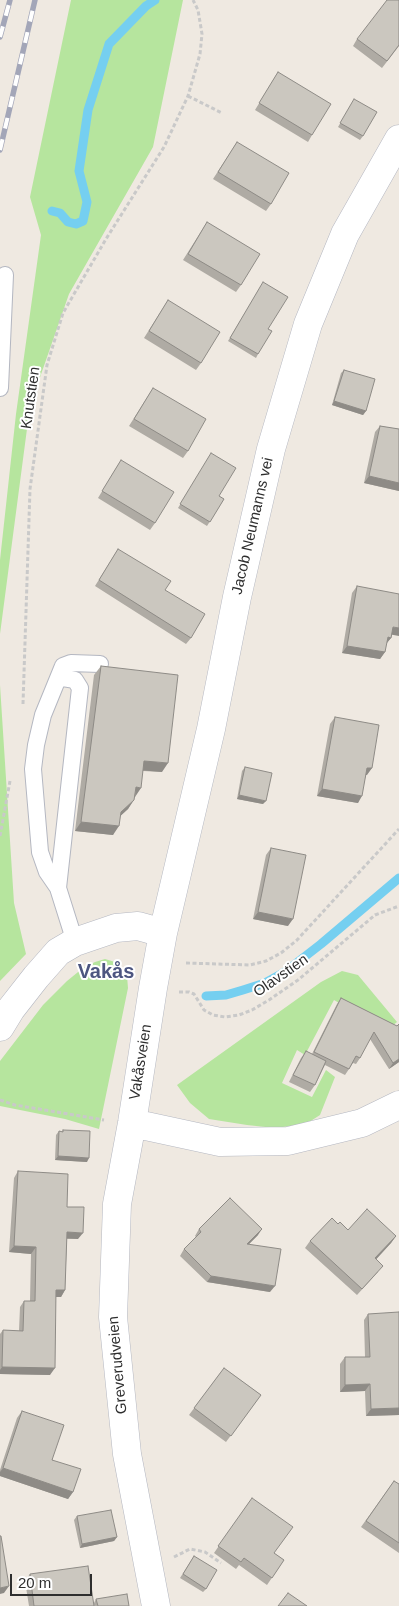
<!DOCTYPE html>
<html>
<head>
<meta charset="utf-8">
<style>
	body { margin:0 }
	#map { position:relative; width:399px; height:1606px; overflow:hidden; background:#efe9e1; font-family:Helvetica,sans-serif }
	canvas { display:block }
	.scale { position:absolute; left:10px; top:1574px; width:82px; height:22px; box-sizing:border-box; border:2px solid #2e2e2e; border-top:0; padding-left:6px; font-size:15px; line-height:18px; white-space:nowrap; color:#2e2e2e; -webkit-text-stroke:4px #fff; paint-order:stroke }
</style>
</head>
<body>
<div id="map">
<canvas width="399" height="1606"></canvas>
<div class="scale">20 m</div>
</div>
<script>
const g = document.querySelector('canvas').getContext('2d');
g.lineJoin = 'round';
function paint(path, color) { g.fillStyle = color; g.fill(path, 'evenodd'); }
const shape = rows => new Path2D(rows.map(r => 'M' + r).join(''));
function strokePath(path, color, width, dash) { g.strokeStyle = color; g.lineWidth = width; g.lineCap = dash ? 'butt' : 'round'; g.setLineDash(dash || []); g.stroke(path); }
function label(font, color, halo, rows, align = 'center') {
  g.font = font + ' Helvetica,sans-serif'; g.lineWidth = 4; g.setLineDash([]); g.textBaseline = 'middle'; g.strokeStyle = halo; g.fillStyle = color; for (const [text, x, y, turn = 0] of rows) {
    g.save(); g.translate(x, y); g.rotate((+turn || 0) * Math.PI / 180); g.textAlign = isNaN(turn) ? turn : align; if (halo) g.strokeText(text, 0, 0); g.fillText(text, 0, 0); g.restore();
  }
}
const green = shape([
	[71,0,183,0,153,147,69,294,30,406,0,634,0,560,16,414,41,235,30,197],
	[0,685,14,903,26,954,0,981],
	[105,959,115,962,122,968,127,976,128,988,99,1129,65,1119,0,1106,0,1061,43,1005,67,981,83,968,95,962],
	[342,971,358,975,397,1022,386,1031,334,1000,305,1055,297,1050,282,1083,312,1097,326,1070,335,1077,320,1115,306,1124,275,1128,247,1125,209,1119,190,1103,177,1085,321,982]
]);
const stream = shape([
	[52,211,60,213,68,222,76,224,83,221,87,202,79,171,88,110,109,44,146,6,155,0],
	[206,996,226,995,243,990,265,983,285,972,321,944,399,878]
]);
const path = shape([
	[188,96,222,113],
	[23,704,30,489,47,365,63,313,106,239,164,147,188,96,200,54,202,34,198,10,193,0],
	[0,836,10,781],
	[186,963,250,965,266,961,281,953,297,940,399,829],
	[179,992,189,992,194,994,204,1010,213,1015,225,1017,239,1015,252,1010,269,1000,298,980,375,915,399,906],
	[0,1100,15,1105,104,1120],
	[174,1557,190,1549,205,1552,221,1563]
]);
const lane = shape([
	[0,388,5,275],
	[58,888,80,688,75,680,63,678,63,666],
	[75,942,58,888,47,872,40,852,33,769,36,745,43,715,63,666,71,663,100,664]
]);
const street = shape([
	[0,1027,11,1009,36,977,58,952,75,942,116,928,138,926,163,933],
	[132,1123,220,1142,288,1141,362,1123,399,1105],
	[156,1606,127,1454,113,1317,117,1204,132,1123,153,988,163,933,211,729,237,597,271,449,308,324,345,234,399,139]
]);
const rail = shape([
	[0,37,10,0],
	[0,150,35,0]
]);
const wall = shape([
	[357,39,399,46,382,68,353,46],
	[278,72,312,135,308,142,255,110],
	[352,103,363,136,360,140,338,127],
	[237,142,271,204,266,211,213,179],
	[207,222,241,285,236,292,183,260],
	[261,286,258,354,256,358,228,341],
	[168,300,201,363,196,370,144,338],
	[344,370,366,411,363,415,332,405,341,373],
	[153,388,188,451,183,458,129,426],
	[380,426,399,429,399,491,364,483,375,432],
	[209,457,219,496,224,499,207,526,178,508],
	[121,460,155,523,150,530,98,498],
	[118,549,165,590,191,638,186,644,95,586],
	[357,586,392,635,391,638,386,644,385,652,380,659,342,653,352,593],
	[101,666,162,772,143,771,135,797,128,809,120,816,113,835,75,831,94,675],
	[335,717,372,768,366,775,358,803,317,796,330,724],
	[245,767,263,804,237,799,242,771],
	[271,848,288,926,253,919,266,855],
	[341,998,397,1026,399,1062,389,1069,370,1039,360,1058,356,1064,353,1063,345,1075,325,1065,315,1085,310,1092,289,1082,301,1058,306,1051,312,1054,337,1004],
	[63,1130,87,1162,55,1160,56,1135,59,1131,62,1132],
	[18,1171,67,1207,78,1239,67,1239,65,1290,61,1297,56,1297,50,1375,0,1374,0,1334,3,1330,19,1331,20,1307,24,1301,30,1301,31,1254,9,1252,14,1178],
	[338,1224,348,1230,396,1236,391,1243,376,1259,378,1272,357,1295,305,1248,310,1241],
	[199,1229,258,1235,249,1244,270,1292,207,1282,180,1256,184,1249,196,1237,195,1236],
	[368,1314,399,1415,366,1416,365,1391,340,1392,340,1364,345,1357,365,1357,364,1320],
	[224,1368,261,1395,226,1442,189,1415],
	[22,1411,73,1492,68,1499,0,1476,0,1470,17,1418],
	[394,1481,399,1484,399,1553,361,1527],
	[252,1498,274,1553,284,1560,267,1585,239,1565,236,1569,214,1553],
	[77,1516,117,1537,114,1541,80,1548,74,1520],
	[194,1556,206,1589,203,1592,180,1578],
	[30,1574,94,1606,29,1606,25,1581],
	[96,1599,129,1606,94,1606,94,1603]
]);
const shadedWall = shape([
	[334,401,366,411,363,415,332,405],
	[369,476,399,483,399,491,364,483],
	[393,627,399,628,399,636,388,634],
	[388,637,391,638,386,644],
	[347,646,385,652,380,659,342,653],
	[144,761,168,763,162,772,138,770],
	[367,768,372,768,367,775,363,775],
	[136,787,141,788,135,797],
	[322,789,362,796,358,803,317,796],
	[239,795,266,801,263,804,237,799],
	[134,800,128,809,115,821,121,812],
	[81,822,119,826,113,835,75,831],
	[258,912,293,919,288,926,253,919],
	[399,1059,399,1062,389,1069,393,1063],
	[58,1156,89,1158,87,1162,55,1160],
	[262,1229,258,1235,243,1250,247,1244],
	[67,1232,83,1233,78,1239,62,1238],
	[396,1236,391,1243,371,1265,375,1258],
	[14,1246,36,1247,31,1254,9,1252],
	[211,1276,275,1286,270,1292,207,1282],
	[56,1290,65,1290,61,1297,52,1297],
	[2,1367,55,1368,50,1375,0,1374,0,1370],
	[370,1384,365,1391,340,1392,345,1385],
	[399,1408,399,1415,366,1416,371,1409],
	[3,1468,73,1492,68,1499,0,1476,0,1472],
	[117,1537,114,1541,80,1548,82,1544],
	[9,1586,4,1593,0,1594,0,1588]
]);
const building = shape([
	[387,0,399,0,399,45,387,61,357,39,387,0],
	[278,72,331,104,312,135,259,103,278,72],
	[354,99,377,112,363,136,340,123,354,99],
	[237,142,289,173,271,204,218,172,237,142],
	[207,222,260,254,241,285,188,254,207,222],
	[263,282,288,297,268,329,272,331,258,354,230,338,263,282],
	[168,300,220,332,201,363,149,331,168,300],
	[344,370,375,379,366,411,334,401,344,370],
	[153,388,206,419,188,451,134,419,153,388],
	[380,426,399,429,399,483,369,476,380,426],
	[211,453,236,468,219,496,224,499,210,522,180,504,211,453],
	[121,460,174,492,155,523,102,491,121,460],
	[118,549,171,581,165,590,205,614,191,638,99,580,118,549],
	[357,586,399,594,399,628,393,627,391,638,388,637,385,652,347,646,357,586],
	[101,666,178,675,168,763,144,761,141,788,136,787,134,800,121,812,119,826,81,822,101,666],
	[335,717,379,725,372,768,367,768,362,796,322,789,335,717],
	[245,767,272,773,266,801,239,795,245,767],
	[271,848,306,855,293,919,258,912,271,848],
	[341,998,397,1026,399,1024,399,1059,393,1063,374,1032,360,1058,356,1056,349,1069,314,1052,341,998],
	[306,1051,326,1061,315,1085,293,1075,306,1051],
	[63,1130,90,1131,89,1158,58,1156,59,1131,63,1132,63,1130],
	[18,1171,68,1174,67,1207,84,1207,83,1233,67,1232,65,1290,56,1290,55,1368,2,1367,3,1330,23,1331,24,1301,35,1301,36,1247,14,1246,18,1171],
	[230,1198,262,1229,247,1244,281,1249,275,1286,211,1276,184,1249,201,1232,199,1229,230,1198],
	[367,1209,396,1236,375,1258,383,1266,362,1289,310,1241,332,1218,338,1224,340,1222,348,1230,367,1209],
	[399,1312,399,1408,371,1409,370,1384,345,1385,345,1357,370,1357,368,1314,399,1312],
	[224,1368,261,1395,231,1436,194,1408,224,1368],
	[22,1411,64,1425,52,1460,81,1469,73,1492,3,1468,22,1411],
	[394,1481,399,1484,399,1543,366,1521,394,1481],
	[252,1498,293,1527,274,1553,284,1560,272,1578,244,1558,241,1562,218,1546,252,1498],
	[111,1510,117,1537,82,1544,77,1516,111,1510],
	[0,1536,1,1536,9,1586,0,1588,0,1536],
	[194,1556,217,1570,206,1589,183,1574,194,1556],
	[88,1566,94,1606,34,1606,30,1574,88,1566],
	[288,1593,307,1606,278,1606,288,1593],
	[127,1594,129,1606,98,1606,96,1599,127,1594]
]);
const streetNames = [
	["Knutstien",31,398,-82],
	["Jacob Neumanns vei",253,526,-77],
	["Olavstien",281,976,-35],
	["Vakåsveien",141,1062,-81],
	["Greverudveien",118,1365,-95]
];
const districtNames = [
	["Vakås",106,972]
];
paint(green, '#b6e59e');
strokePath(stream, '#75cff0', 9);
strokePath(lane, '#b4b7c1', 18);
strokePath(street, '#b4b7c1', 29);
strokePath(path, '#c9c9c9', 3, [4, 2.5]);
strokePath(lane, '#fff', 16);
strokePath(street, '#fff', 28);
strokePath(rail, '#a3a6b8', 5.5);
strokePath(rail, '#fff', 4, [11]);
paint(wall, '#afaba4');
paint(shadedWall, '#8e8b86');
paint(building, '#cbc7bf');
strokePath(building, '#8e8b86', 1);
label('15px', '#2e2e2e', '#fff', streetNames);
label('bold 20px', '#4d5680', '#fff', districtNames);
</script>
</body>
</html>
